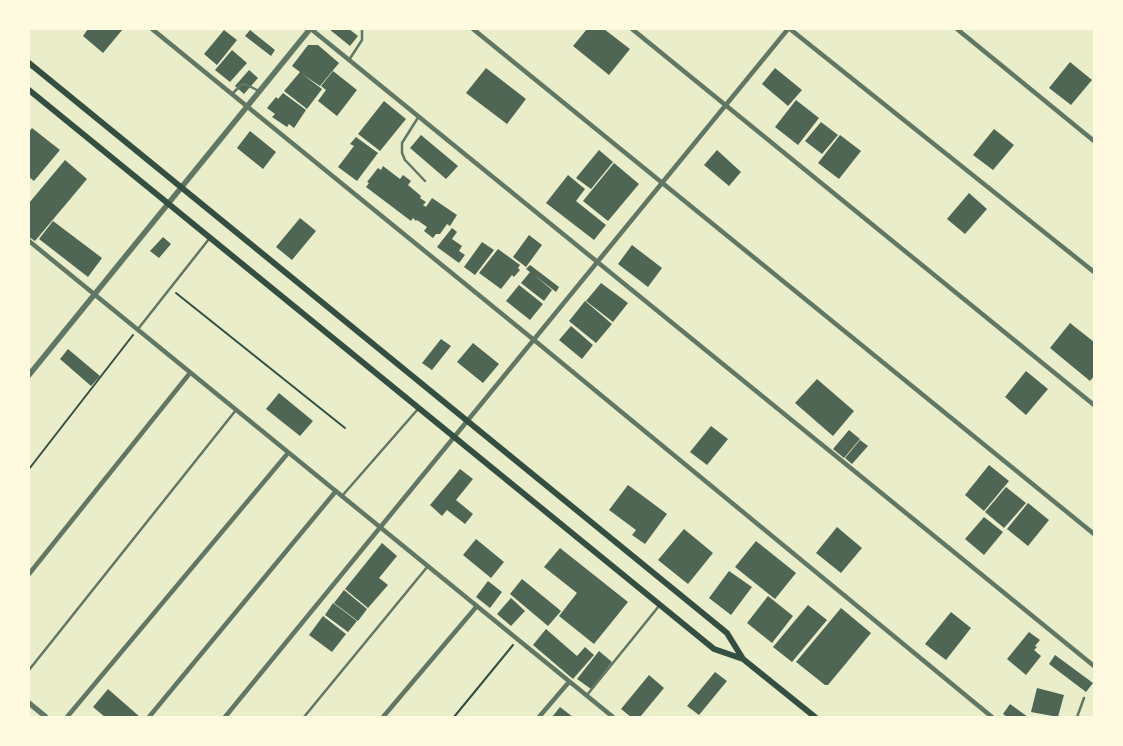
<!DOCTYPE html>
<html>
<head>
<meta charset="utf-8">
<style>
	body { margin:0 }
	#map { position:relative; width:1123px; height:746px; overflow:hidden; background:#e9edc9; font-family:"Titillium Web",sans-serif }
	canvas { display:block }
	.frame { position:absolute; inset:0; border:30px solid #fefae0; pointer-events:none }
</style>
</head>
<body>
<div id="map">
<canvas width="1123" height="746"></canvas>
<div class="frame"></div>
</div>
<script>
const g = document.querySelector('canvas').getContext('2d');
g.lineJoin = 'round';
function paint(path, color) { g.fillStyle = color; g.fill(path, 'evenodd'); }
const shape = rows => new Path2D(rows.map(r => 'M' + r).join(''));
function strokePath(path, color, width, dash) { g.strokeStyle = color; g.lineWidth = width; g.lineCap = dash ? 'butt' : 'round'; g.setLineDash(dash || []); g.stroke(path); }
const building = shape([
	[88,29,123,29,103,53,83,36],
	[329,29,349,29,358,36,350,46],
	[587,29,604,29,630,49,609,75,573,46],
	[224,30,237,40,217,65,204,54],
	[250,30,275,50,271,56,245,36],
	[308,45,318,45,339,63,320,86,302,74,322,89,307,109,284,91,300,72,292,66],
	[232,50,247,63,230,82,215,70],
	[1070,62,1092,80,1071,105,1049,88],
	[486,68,526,99,507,124,466,93],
	[775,68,802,90,788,106,762,84],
	[249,70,258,78,244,94,235,86],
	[333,71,357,90,337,116,318,101,326,90,321,86],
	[283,93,306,110,294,128,289,124,287,127,272,117,275,114,267,108,276,97,278,99],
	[796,100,819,118,798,145,775,127],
	[384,101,406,119,380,151,358,134],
	[821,122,838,135,822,154,805,141],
	[32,128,60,150,34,181,29,177,30,151,29,132],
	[994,129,1014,145,993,170,973,155],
	[250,131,276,152,263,169,237,148],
	[421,135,458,166,446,179,410,148],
	[840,135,861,151,839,179,818,163],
	[356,137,378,153,357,181,338,167,354,146,350,144],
	[599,150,613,162,591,189,576,178],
	[717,150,741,172,729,186,704,165],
	[65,160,87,179,35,241,29,237,29,203],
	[614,163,639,184,608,221,583,201],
	[383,166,400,179,403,175,411,181,408,185,421,196,420,198,426,202,423,205,426,207,432,198,457,215,450,226,447,224,440,234,436,234,433,238,424,231,427,227,417,220,416,221,413,218,411,221,366,187,369,183,367,182,378,168,381,170],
	[568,175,585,189,576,201,606,225,594,240,546,203],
	[969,193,987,209,965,234,947,219],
	[300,218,316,231,292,260,276,247],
	[53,221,102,258,88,277,39,239],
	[452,228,457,232,452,239,462,246,459,251,465,255,459,263,437,247],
	[529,235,542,245,526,267,513,257],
	[163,237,171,244,159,258,150,251],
	[482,242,494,250,475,275,464,267],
	[632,245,662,268,648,287,618,264],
	[498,249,520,265,518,268,520,270,514,277,512,275,501,289,479,273],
	[530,265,559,287,556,292,534,275,552,290,544,301,521,283,530,272,526,269],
	[601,283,628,303,613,322,586,301],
	[519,285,543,304,530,320,506,301],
	[585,301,612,324,596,343,569,321],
	[1070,323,1094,342,1094,376,1090,381,1050,348],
	[571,326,593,345,582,359,559,340],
	[441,339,451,346,432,370,422,363],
	[473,343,499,364,483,383,457,362],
	[68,349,100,376,91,386,60,359],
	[1026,371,1048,389,1026,415,1005,397],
	[817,379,854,411,833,436,795,403],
	[279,393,313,421,300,436,266,409],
	[711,426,728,439,707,465,690,452],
	[849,430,860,439,844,458,833,449],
	[860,440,868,446,852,464,845,458],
	[989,465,1009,481,984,511,965,495],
	[460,469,473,479,456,500,473,514,465,524,447,510,442,516,430,505],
	[628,485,667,514,645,544,632,535,636,530,609,510],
	[1006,487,1026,503,1004,528,985,512],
	[1028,503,1049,520,1028,546,1007,529],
	[984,517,1003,532,984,555,965,539],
	[837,527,862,548,841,573,816,553],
	[684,529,713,553,688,584,658,560],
	[476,539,504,562,491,578,463,555],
	[756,541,796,573,775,599,735,567],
	[382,543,397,556,379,578,388,585,368,608,345,589],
	[560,548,628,602,594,644,559,616,577,593,544,567],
	[729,571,752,587,731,615,709,598],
	[522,579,561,611,548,626,510,594],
	[488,581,502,592,490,608,476,597],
	[344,590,367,609,358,621,334,603],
	[768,596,793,616,772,643,747,623],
	[511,598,525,611,511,626,497,614],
	[333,603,357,621,348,632,325,615],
	[808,605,827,620,792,662,773,647],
	[841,608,871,633,828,685,825,685,796,662],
	[951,612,971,628,946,660,925,644],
	[323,616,346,634,332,652,309,635],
	[546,629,577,656,585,647,594,655,573,679,533,645],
	[1029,632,1040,640,1035,646,1037,647,1034,650,1041,656,1026,675,1007,659],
	[599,651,612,662,591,689,577,679],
	[1055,655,1093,683,1086,692,1049,664],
	[715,672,727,681,699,715,687,706],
	[649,675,664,688,640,717,631,717,621,709],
	[1037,688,1064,695,1058,717,1031,712],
	[108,689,140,717,105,717,93,707],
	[1010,704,1028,717,1007,717,1003,714],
	[560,707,573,717,552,717]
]);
const path = shape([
	[176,293,345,428],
	[29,469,133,335],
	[454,717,513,645]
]);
const service = shape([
	[349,60,362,40,362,29],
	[232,94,241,85,245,84,259,91],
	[419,116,402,143,402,153,405,160,425,181],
	[138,329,209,239],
	[342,496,418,409],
	[29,670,236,410],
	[587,695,659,606],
	[304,717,428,566],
	[1077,717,1084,698]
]);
const minor = shape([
	[152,29,534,340,992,717],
	[311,29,1094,666],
	[473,29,1094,534],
	[632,29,1094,405],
	[790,29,1094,272],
	[957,29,1094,141],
	[29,241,613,717],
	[29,574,190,373],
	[67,717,288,453],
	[149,717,336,491],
	[225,717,788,29],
	[383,717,477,606],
	[539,717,569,682]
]);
const tertiary = shape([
	[29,375,310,29],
	[29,703,46,717]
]);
const secondary = shape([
	[29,63,727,633,743,659,815,717],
	[29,90,714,649,743,659]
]);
paint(building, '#4f6655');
strokePath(path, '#344e41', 2);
strokePath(service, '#617663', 2.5);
strokePath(minor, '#617663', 4.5);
strokePath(tertiary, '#617663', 5.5);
strokePath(secondary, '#344e41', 6);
</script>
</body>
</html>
